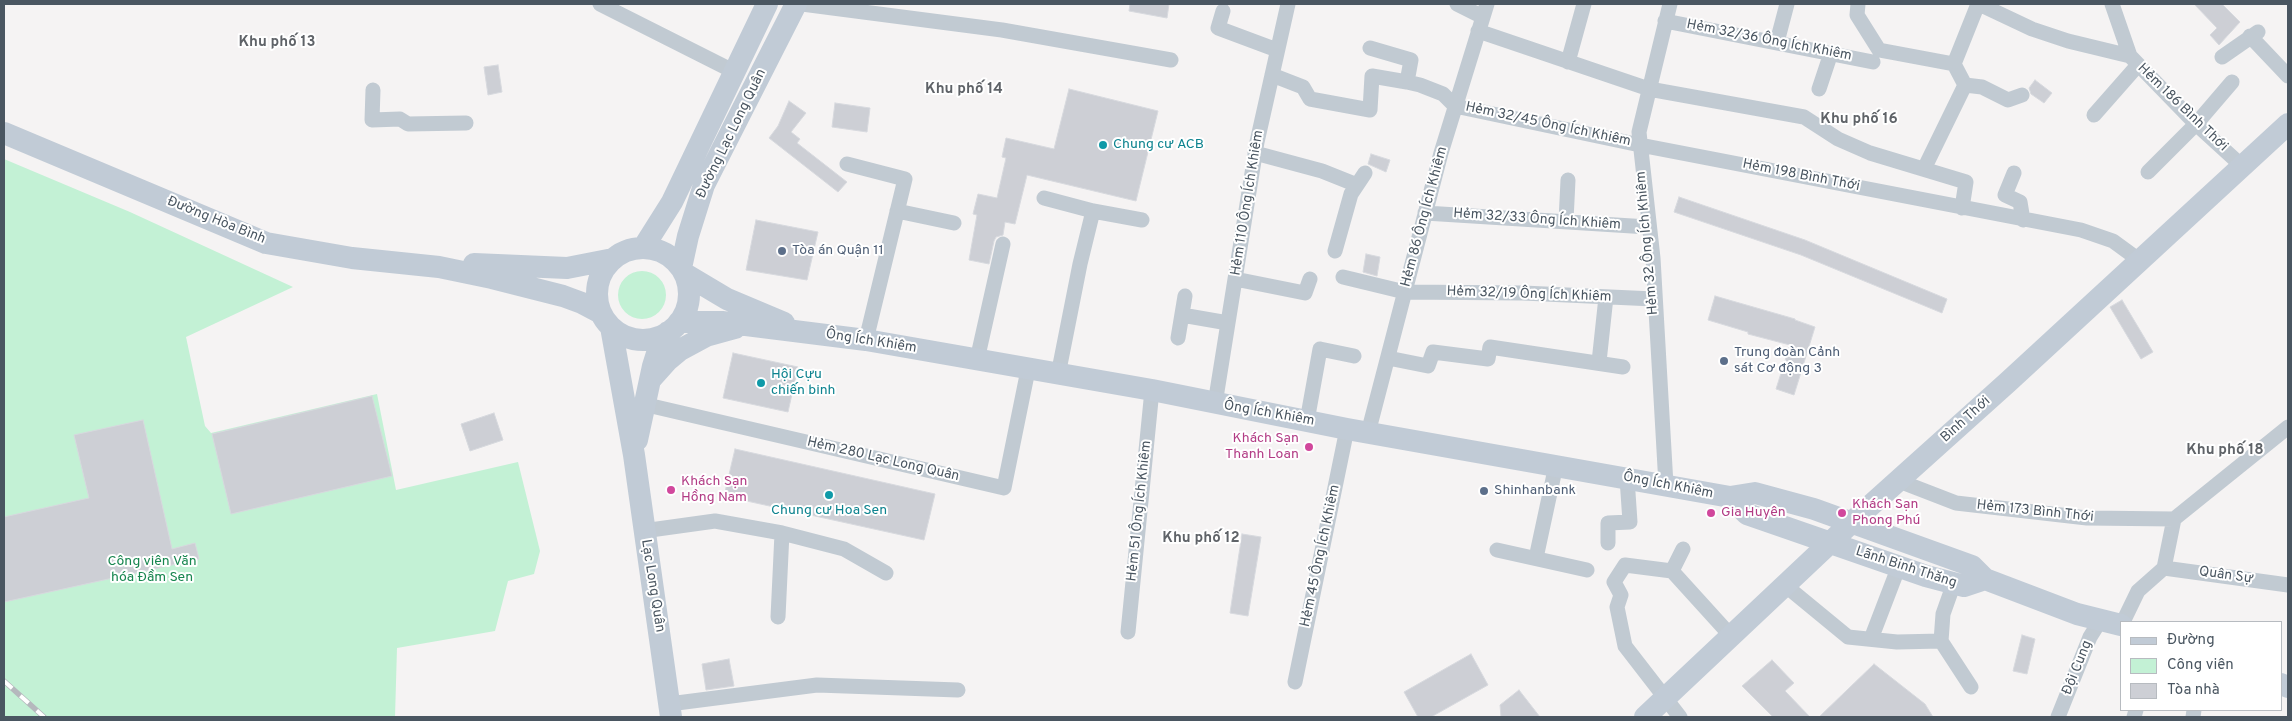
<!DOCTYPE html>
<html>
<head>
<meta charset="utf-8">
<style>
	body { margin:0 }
	#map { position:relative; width:2292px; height:721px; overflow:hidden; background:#f5f3f3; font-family:Overpass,sans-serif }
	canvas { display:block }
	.frame { position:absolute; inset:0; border:5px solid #4a5661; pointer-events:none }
	.legend { position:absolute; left:2120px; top:621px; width:162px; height:90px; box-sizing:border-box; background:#fff; border:1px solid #b7bbc0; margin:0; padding:6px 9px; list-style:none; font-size:15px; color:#4a5661 }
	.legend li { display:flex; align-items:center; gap:10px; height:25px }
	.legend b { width:25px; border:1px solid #b7bbc0 }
</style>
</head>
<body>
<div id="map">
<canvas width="2292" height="721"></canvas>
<div class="frame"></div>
<ul class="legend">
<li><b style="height:6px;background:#c1cbd6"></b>Đường</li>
<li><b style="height:14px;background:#c3f1d5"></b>Công viên</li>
<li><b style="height:14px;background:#cdcfd5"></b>Tòa nhà</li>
</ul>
</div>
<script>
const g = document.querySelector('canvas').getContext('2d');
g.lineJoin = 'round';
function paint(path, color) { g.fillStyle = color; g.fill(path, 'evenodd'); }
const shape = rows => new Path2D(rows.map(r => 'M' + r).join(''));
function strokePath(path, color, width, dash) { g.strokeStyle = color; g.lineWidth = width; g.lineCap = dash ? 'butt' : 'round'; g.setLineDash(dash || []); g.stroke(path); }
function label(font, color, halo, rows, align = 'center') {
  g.font = font + ' Overpass,sans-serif'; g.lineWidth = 4; g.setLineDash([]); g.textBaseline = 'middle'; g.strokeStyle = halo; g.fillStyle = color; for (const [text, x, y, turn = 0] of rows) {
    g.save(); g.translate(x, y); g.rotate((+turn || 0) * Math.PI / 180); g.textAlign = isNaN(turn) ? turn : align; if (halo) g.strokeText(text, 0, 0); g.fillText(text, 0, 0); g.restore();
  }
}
const green = shape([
	[4,159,130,212,293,287,186,337,205,426,211,433,377,394,396,490,518,462,540,551,534,574,508,581,495,631,397,648,395,717,4,717],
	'618 295a24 24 0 1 1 48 0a24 24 0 1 1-48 0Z'
]);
const building = shape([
	[1130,4,1169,4,1167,18,1129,11,1130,4],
	[2194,4,2222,4,2240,22,2219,45,2210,35,2217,28,2194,4],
	[498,65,502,92,488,95,484,67,498,65],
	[2035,80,2052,93,2044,103,2031,94,2029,88,2035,80],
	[1069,89,1158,111,1136,201,1027,175,1015,224,1005,222,1003,235,996,237,994,241,989,264,969,260,977,215,973,214,978,194,997,198,1006,158,1002,157,1006,138,1054,149,1069,89],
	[789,101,806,113,791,132,800,139,797,143,847,182,838,192,769,138,778,126,789,101],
	[835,103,870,108,867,132,832,127,835,103],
	[1371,154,1390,160,1386,172,1368,164,1371,154],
	[1679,197,1805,240,1947,299,1942,313,1801,255,1674,212,1679,197],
	[756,220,818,232,807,280,746,270,756,220],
	[1366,254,1380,257,1377,276,1363,272,1366,254],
	[1715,296,1795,319,1795,320,1815,327,1794,395,1776,389,1790,345,1748,334,1748,332,1708,320,1715,296],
	[2122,300,2153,352,2141,359,2110,307,2122,300],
	[733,353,798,367,788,412,723,398,733,353],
	[372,396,392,476,231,514,212,434,372,396],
	[494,413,503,440,470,451,461,424,494,413],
	[143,420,172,549,195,543,199,559,4,602,4,517,89,498,74,435,143,420],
	[735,449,935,494,924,540,724,496,735,449],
	[1242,534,1261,537,1248,616,1230,613,1242,534],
	[2022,635,2035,639,2027,674,2013,671,2022,635],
	[1471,654,1488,685,1431,717,1418,717,1404,692,1471,654],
	[729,659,734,686,706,690,702,664,729,659],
	[1772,660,1794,683,1785,691,1810,717,1773,717,1742,686,1772,660],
	[1874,664,1925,704,1933,717,1819,717,1874,664],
	[1519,690,1540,717,1501,717,1500,705,1519,690]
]);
const street = shape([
	[600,4,733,71],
	[802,4,1002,30,1171,60],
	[1457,4,1483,17],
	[1858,4,1857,15,1879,50,1954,64],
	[1978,4,1954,64,1965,85,1982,87,2008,100,2022,95],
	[1979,4,2032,29,2068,41,2130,56,2196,124,2242,166],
	[2112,4,2130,56],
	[1223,11,1218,28,1277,50],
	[1665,21,1873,62],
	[1478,31,1649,89,1804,117,1838,139,1870,153,1966,182,1962,208],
	[2250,36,2288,76],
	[1777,42,1787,4],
	[1370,48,1411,60,1407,82,1420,85,1443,94,1455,106,1640,145,2081,230,2113,241,2139,260],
	[2222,57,2258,32],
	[1568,62,1584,4],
	[1272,75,1303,87,1310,99,1370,110,1372,76,1407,82],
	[1819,89,1831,53],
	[373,90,372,120,400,119,408,124,466,123],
	[2094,115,2138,65],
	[1255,153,1322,171,1357,185],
	[847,164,905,179,866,340],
	[1924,169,1965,85],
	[2148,172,2196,124,2232,82],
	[2014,173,2005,195,2020,202,2023,220],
	[1044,198,1093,211,1142,220],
	[897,211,954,223],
	[1425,213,1648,227],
	[1566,221,1568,180],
	[1335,251,1351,194,1365,173],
	[1343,277,1405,292,1523,293,1654,299],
	[1235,279,1305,293,1310,279],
	[1182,315,1228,323],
	[1178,338,1185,296],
	[1388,358,1428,366,1433,352,1488,359,1490,347,1623,367],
	[977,360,1003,244],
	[1599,362,1606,297],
	[1058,375,1080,264,1093,211],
	[643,404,1004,488,1028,370],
	[1215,404,1257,142,1288,4],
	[1307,421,1320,349,1354,356],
	[1368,433,1441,153,1487,4],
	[1899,481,1956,503,2087,518,2174,519],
	[1666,485,1653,258,1639,132,1670,4],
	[643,531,715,521,782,533,844,549,886,573],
	[1608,543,1608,523,1630,522,1627,478],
	[1497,550,1587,570],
	[1536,558,1556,465],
	[2164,568,2288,585],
	[1672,571,1731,636],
	[1786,586,1848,637,1897,642,1941,641],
	[778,617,782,533],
	[2123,622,2138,591,2164,568,2174,519,2288,427],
	[1128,632,1152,390],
	[1871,639,1899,566],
	[1941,641,1943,614,1954,583],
	[1941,641,1971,687],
	[1295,682,1347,429],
	[669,704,817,685,958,690],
	[1680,717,1625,646,1617,607,1621,595,1614,582,1625,565,1672,571,1683,549],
	[2058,717,2090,637,2100,621],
	[2134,717,2136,710],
	[2193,717,2194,710]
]);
const secondary = shape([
	[4,133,266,243,352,258,439,267,492,278,563,296,582,303,601,313],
	[643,248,672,202,767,4],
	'597 294a46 46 0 1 1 92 0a46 46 0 1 1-92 0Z',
	[474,264,567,268,613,259],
	[681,268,688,236,704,185,796,4],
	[685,274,727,299,784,323],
	[679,322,722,322,866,340,1152,390,1347,429,1730,497,1755,493,1814,509,1972,566,1985,579,2077,614,2121,625],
	[611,327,634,455,671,717],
	[651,379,668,360,680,350,706,336,735,328],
	[637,440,653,366,660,344,668,332],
	[1730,497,1747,514,1926,576,1964,586,1985,579],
	[2281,684,2288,687],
	[1645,717,1851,523,2008,382,2288,124]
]);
const rail = shape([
	[4,681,44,717]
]);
const markers = [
	[1103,145,5,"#0f9aa8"],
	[782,251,5,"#5c6f8a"],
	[1724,361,5,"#5c6f8a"],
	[761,383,5,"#0f9aa8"],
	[1309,447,5,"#d1479c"],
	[671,490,5,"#d1479c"],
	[1484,491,5,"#5c6f8a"],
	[829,495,5,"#0f9aa8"],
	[1711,513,5,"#d1479c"],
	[1842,513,5,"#d1479c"]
];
const streetNames = [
	["Hẻm 32/36 Ông Ích Khiêm",1769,41,11],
	["Hẻm 186 Bình Thới",2182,108,44],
	["Hẻm 32/45 Ông Ích Khiêm",1548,125,12],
	["Đường Lạc Long Quân",732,134,-64],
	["Hẻm 198 Bình Thới",1801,176,11],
	["Hẻm 110 Ông Ích Khiêm",1248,203,-81],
	["Hẻm 86 Ông Ích Khiêm",1425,217,-75],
	["Hẻm 32/33 Ông Ích Khiêm",1537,220,4],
	["Đường Hòa Bình",216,221,22],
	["Hẻm 32 Ông Ích Khiêm",1648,243,-95],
	["Hẻm 32/19 Ông Ích Khiêm",1529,295,2],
	["Ông Ích Khiêm",871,342,9],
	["Ông Ích Khiêm",1269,414,10],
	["Bình Thới",1966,420,-42],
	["Hẻm 280 Lạc Long Quân",883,460,13],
	["Ông Ích Khiêm",1668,486,11],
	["Hẻm 51 Ông Ích Khiêm",1140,511,-84],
	["Hẻm 173 Bình Thới",2035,512,6],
	["Hẻm 45 Ông Ích Khiêm",1321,556,-78],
	["Lãnh Binh Thăng",1906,568,18],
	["Quân Sự",2226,576,8],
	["Lạc Long Quân",652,586,81],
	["Đội Cung",2078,668,-68]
];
const cultureNames = [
	["Chung cư ACB",1113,145],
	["Hội Cựu",771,375],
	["chiến binh",771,391],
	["Chung cư Hoa Sen",829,511,"center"]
];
const serviceNames = [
	["Tòa án Quận 11",792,251],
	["Trung đoàn Cảnh",1734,353],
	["sát Cơ động 3",1734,369],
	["Shinhanbank",1494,491]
];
const hotelNames = [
	["Khách Sạn",1299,439,"right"],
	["Thanh Loan",1299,455,"right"],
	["Khách Sạn",681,482],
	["Hồng Nam",681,498],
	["Khách Sạn",1852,505],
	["Phong Phú",1852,521],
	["Gia Huyên",1721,513]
];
const parkNames = [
	["Công viên Văn",152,562],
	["hóa Đầm Sen",152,578]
];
const neighbourhoodNames = [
	["Khu phố 13",277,43],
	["Khu phố 14",964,90],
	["Khu phố 16",1859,120],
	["Khu phố 18",2225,451],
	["Khu phố 12",1201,539]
];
paint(green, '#c3f1d5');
paint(building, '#cdcfd5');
strokePath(building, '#d7d9de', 1);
strokePath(street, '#c1cad2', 15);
strokePath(secondary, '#c1cbd6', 22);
strokePath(rail, '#b5b8bd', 5.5);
strokePath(rail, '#fff', 4, [11]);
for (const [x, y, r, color] of markers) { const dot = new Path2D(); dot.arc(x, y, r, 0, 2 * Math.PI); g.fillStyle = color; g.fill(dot); strokePath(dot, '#fff', 2); }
label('14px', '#4a5661', '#fff', streetNames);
label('14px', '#0d838f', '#fff', cultureNames, 'left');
label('14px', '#4e5e75', '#fff', serviceNames, 'left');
label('14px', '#b23c85', '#fff', hotelNames, 'left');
label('14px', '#17864f', '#fff', parkNames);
label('bold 15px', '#5f6368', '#fff', neighbourhoodNames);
</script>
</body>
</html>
